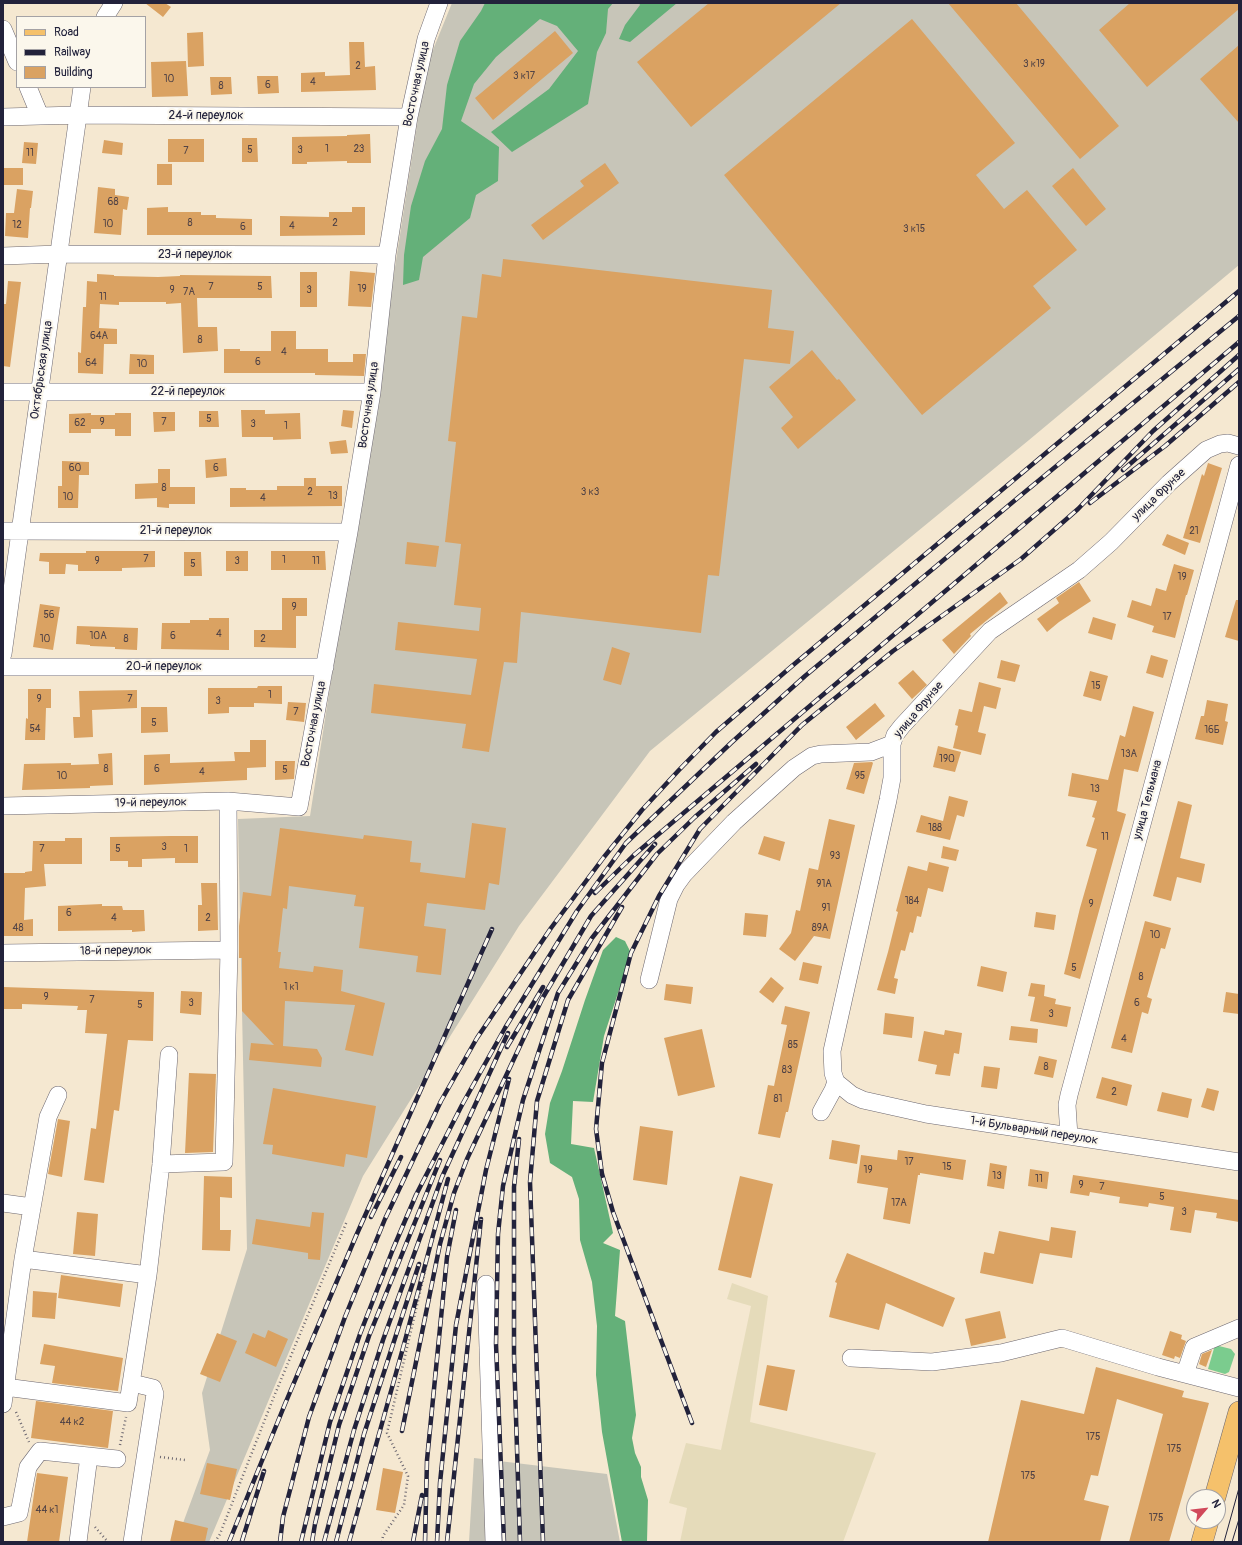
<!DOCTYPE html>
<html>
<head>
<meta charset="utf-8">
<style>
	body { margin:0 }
	#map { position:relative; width:1242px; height:1545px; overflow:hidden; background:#f5e8d1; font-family:Pangolin,sans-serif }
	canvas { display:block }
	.frame { position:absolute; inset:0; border:4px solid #22223b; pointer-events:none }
	.legend { position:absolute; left:16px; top:16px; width:130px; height:72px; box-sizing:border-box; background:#fbf7ec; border:1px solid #a4a2a5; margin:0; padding:5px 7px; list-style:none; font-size:12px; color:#22223b }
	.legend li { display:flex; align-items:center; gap:8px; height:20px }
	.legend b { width:20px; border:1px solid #a4a2a5 }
	.north { position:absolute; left:1186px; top:1489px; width:40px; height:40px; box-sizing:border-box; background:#fbf7ec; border:1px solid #a4a2a5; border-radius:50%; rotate:62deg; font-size:11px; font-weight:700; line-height:16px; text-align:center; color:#22223b }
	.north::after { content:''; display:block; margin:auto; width:14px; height:18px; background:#d1495b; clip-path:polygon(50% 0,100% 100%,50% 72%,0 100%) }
</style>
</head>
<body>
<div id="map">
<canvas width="1242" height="1545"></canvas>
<div class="frame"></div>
<ul class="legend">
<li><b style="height:5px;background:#f5c16b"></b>Road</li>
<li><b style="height:5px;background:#22223b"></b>Railway</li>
<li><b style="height:11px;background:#daa262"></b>Building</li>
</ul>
<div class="north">N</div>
</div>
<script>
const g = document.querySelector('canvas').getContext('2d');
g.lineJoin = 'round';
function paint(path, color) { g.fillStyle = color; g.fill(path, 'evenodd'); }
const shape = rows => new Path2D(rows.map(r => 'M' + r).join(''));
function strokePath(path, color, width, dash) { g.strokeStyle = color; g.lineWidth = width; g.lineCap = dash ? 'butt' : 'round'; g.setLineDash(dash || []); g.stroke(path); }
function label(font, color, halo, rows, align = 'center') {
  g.font = font + ' Pangolin,sans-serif'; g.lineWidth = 4; g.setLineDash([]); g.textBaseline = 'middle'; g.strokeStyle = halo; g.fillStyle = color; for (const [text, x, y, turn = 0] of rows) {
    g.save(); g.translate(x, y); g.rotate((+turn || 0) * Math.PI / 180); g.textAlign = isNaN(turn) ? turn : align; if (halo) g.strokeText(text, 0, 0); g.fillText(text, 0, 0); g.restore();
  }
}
const built = shape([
	[732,1283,768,1296,750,1422,876,1453,843,1542,680,1542,687,1508,669,1503,686,1443,721,1450,751,1306,727,1299]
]);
const industrial = shape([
	[452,3,1239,3,1239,265,1029,440,650,751,519,926,363,1176,209,1542,176,1542,210,1450,202,1393,247,1249,238,819,310,816,426,67],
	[474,1458,607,1474,620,1542,469,1542]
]);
const green = shape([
	[1215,1345,1231,1349,1235,1354,1229,1372,1225,1374,1208,1369]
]);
const forest = shape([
	[485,3,613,3,608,9,606,33,597,52,588,104,512,152,491,132,549,89,578,51,557,26,540,19,496,57,474,84,461,121,499,147,498,181,476,195,470,218,423,257,419,280,403,285,404,255,411,206,425,161,442,129,447,85,460,41,481,11],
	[639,3,677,3,630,42,619,39,625,25,640,5],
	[616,937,625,941,631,953,604,1036,593,1102,573,1101,571,1144,594,1148,613,1233,603,1243,620,1250,615,1316,625,1321,636,1415,632,1438,635,1453,641,1467,641,1477,648,1500,647,1542,622,1542,602,1432,596,1375,597,1326,592,1282,580,1240,579,1199,572,1177,550,1163,545,1134,550,1103,562,1071,585,1000,603,950]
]);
const building = shape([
	[145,3,165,3,171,7,163,17],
	[709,3,841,3,691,127,637,62],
	[948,3,1016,3,1119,126,1080,159],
	[1130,3,1239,3,1239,9,1147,87,1099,30],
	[912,19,1015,143,976,175,1004,209,1027,190,1077,250,1033,286,1051,308,922,415,724,175],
	[555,31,573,53,493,120,475,98],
	[203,32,204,66,188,67,187,33],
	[349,42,364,42,365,67,375,66,376,90,301,92,301,73,325,72,325,76,350,75],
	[1239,45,1239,123,1200,79],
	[186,61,188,96,152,97,151,62],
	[257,76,278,76,279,93,258,94],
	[210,77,231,77,232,94,211,95],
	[370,134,371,163,347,163,347,161,307,162,307,164,292,164,292,137,347,136,347,135],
	[242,138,257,138,258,162,242,162],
	[168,139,204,139,204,162,168,162],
	[104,140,123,143,122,155,102,153],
	[24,142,38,143,36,164,22,163],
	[605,163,619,183,543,240,531,225,584,186,580,181],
	[157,164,172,164,172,185,157,185],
	[3,168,23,168,23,185,3,185],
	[1073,168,1106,209,1086,226,1052,186],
	[98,187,115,189,115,195,129,197,127,210,123,209,121,235,94,233],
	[17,189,33,191,31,208,30,208,28,238,5,236,6,213,14,213],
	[168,207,168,212,201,212,201,215,216,215,216,218,252,219,252,235,147,235,147,208],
	[352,207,365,207,365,235,280,236,280,216,329,217,329,212,352,212],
	[503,259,772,290,768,328,794,331,790,364,744,359,719,576,708,575,701,633,521,612,517,663,504,662,489,752,462,748,466,724,371,713,374,684,471,695,477,659,395,650,398,622,479,631,481,608,454,605,461,544,445,542,456,442,448,441,462,316,477,318,482,274,501,277],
	[350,271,375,273,371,307,348,306],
	[300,272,317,272,317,307,300,307],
	[97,274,114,275,114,276,158,277,180,276,180,275,271,276,272,298,197,298,198,327,217,327,218,351,183,353,181,303,166,304,166,302,119,302,119,305,100,304,99,328,117,329,117,344,104,344,103,374,78,373,78,352,81,353,83,307,86,307,87,281,97,282],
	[8,281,21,282,10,367,3,366,3,304,6,304],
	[271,331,296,331,296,349,328,349,328,362,353,362,353,354,366,354,364,376,315,375,315,373,224,373,224,349,240,349,240,351,271,351],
	[812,350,837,380,839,379,856,400,798,449,781,428,793,417,769,387],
	[130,354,154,355,154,374,129,374],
	[241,410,265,410,265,414,300,413,301,439,273,440,273,437,242,437],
	[343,410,354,411,352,428,341,426],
	[199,411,218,411,219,427,199,427],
	[153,412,175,412,175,431,154,432],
	[91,413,91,415,115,415,115,413,131,413,131,436,115,436,115,429,91,429,91,433,69,433,69,414],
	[346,440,348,453,331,454,329,442],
	[226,458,227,476,206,478,205,460],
	[62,461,89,462,89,475,79,475,78,508,58,508,58,486,62,486],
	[1208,463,1222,468,1200,543,1183,538,1202,474,1204,476],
	[158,469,170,469,170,487,195,487,195,504,169,504,169,508,157,507,157,498,135,499,135,484,158,483],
	[304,478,316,478,316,486,342,486,342,506,230,507,230,488,246,488,246,490,277,490,277,486,304,486],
	[1167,534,1189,543,1185,555,1162,545],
	[407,542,439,546,436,567,405,564],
	[86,551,155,551,155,567,122,568,122,571,78,571,78,565,66,564,65,574,49,574,49,562,39,561,40,553,86,553],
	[226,551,248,551,248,571,226,571],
	[271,551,325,551,326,570,271,570],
	[184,552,201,552,202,576,184,576],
	[1174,564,1194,570,1187,595,1186,595,1175,638,1152,632,1154,626,1127,617,1132,600,1151,606,1156,588,1166,591],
	[1079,582,1091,601,1059,622,1047,632,1037,619,1059,603,1056,598],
	[1000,592,1008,603,970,634,971,636,954,654,942,640],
	[282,598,307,598,307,616,296,616,296,648,254,647,254,630,282,630],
	[1236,600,1239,600,1239,641,1225,637],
	[40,604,60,607,53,650,33,647],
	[1093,617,1116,624,1112,640,1088,633],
	[209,618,229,618,229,650,161,649,162,623,190,623,190,620,209,620],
	[77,626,138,628,137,650,115,649,115,647,90,646,90,645,76,644],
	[612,647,630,653,621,685,603,680],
	[1151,655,1168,660,1163,678,1146,673],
	[1001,660,1020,665,1015,682,997,678],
	[913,670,927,685,912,699,898,683],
	[1090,671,1108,676,1101,701,1083,696],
	[979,682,1001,688,996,709,984,706,978,732,986,734,981,755,953,748,958,726,955,725,959,709,972,712],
	[258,686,282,686,282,704,254,703,254,707,229,707,229,713,208,714,208,688,257,688],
	[28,689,51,689,51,708,46,708,45,740,25,740,26,718,28,719],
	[137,690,137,708,92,710,93,737,74,738,73,717,80,717,79,691],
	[1207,700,1228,704,1225,721,1228,722,1223,745,1195,739,1201,716,1204,716],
	[288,702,306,703,304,722,286,720],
	[875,703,885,716,856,740,846,727],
	[1133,706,1154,712,1138,772,1124,769,1117,811,1126,814,1080,979,1064,974,1080,908,1097,849,1086,846,1095,818,1092,817,1097,801,1068,796,1072,773,1108,780,1120,735,1125,737],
	[141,707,167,707,168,732,141,733],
	[250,740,266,740,266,767,247,768,247,780,144,785,144,755,170,754,170,763,235,761,234,752,250,752],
	[938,746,961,752,955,772,933,767],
	[112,753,113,785,90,786,90,788,22,790,24,764,71,763,71,765,99,764,98,754],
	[275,761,295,761,294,779,275,780],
	[872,762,873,763,864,794,846,789,854,763],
	[949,796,968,801,964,817,957,815,950,840,916,832,921,815,943,821],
	[1178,801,1192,805,1180,858,1205,864,1201,883,1177,877,1171,901,1153,896],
	[829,819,855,825,830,939,814,936,795,961,779,949,791,933,796,910,800,911,809,868,818,870],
	[472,823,506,828,499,885,489,883,485,910,427,903,424,926,446,929,441,975,416,972,418,956,359,948,364,907,354,906,356,895,289,886,287,909,283,908,278,952,281,952,279,968,313,972,314,966,343,970,341,991,385,1003,373,1056,345,1050,355,1005,285,1001,283,1046,317,1049,322,1058,321,1067,249,1060,251,1043,274,1045,242,1011,242,958,239,958,239,926,243,892,271,896,280,828,363,839,364,835,412,841,410,862,421,863,420,872,465,878],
	[171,836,198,836,198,863,175,863,175,858,142,859,142,867,128,867,128,861,110,861,110,837],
	[764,836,785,842,780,861,758,854],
	[65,838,82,838,82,864,44,864,46,886,25,888,24,920,33,919,33,936,3,936,4,873,25,873,25,872,32,871,33,841,65,841],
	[943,846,959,850,956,861,941,858],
	[929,862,949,867,943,892,928,888,921,917,917,916,913,933,910,932,905,951,901,950,894,978,898,979,895,994,877,990,888,952,898,912,896,911,908,866,927,871],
	[201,883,217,883,218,930,198,931,198,905,202,905],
	[102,904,102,906,122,906,123,910,144,910,145,931,132,932,132,930,58,931,58,906],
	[1036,912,1056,915,1054,930,1034,927],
	[745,913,768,915,766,937,743,935],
	[1145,921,1171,928,1165,949,1161,948,1147,997,1152,999,1148,1014,1142,1012,1132,1053,1111,1048],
	[803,962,822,966,818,984,799,980],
	[981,966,1007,972,1003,992,977,986],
	[771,977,784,988,773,1003,759,992],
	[1031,983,1045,985,1044,996,1056,999,1055,1004,1071,1007,1067,1027,1030,1021,1035,997,1028,996],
	[666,984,693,987,691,1004,664,1000],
	[3,987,154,992,153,1041,128,1040,119,1111,114,1110,104,1183,84,1180,91,1128,96,1129,107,1034,85,1033,87,1010,77,1010,78,1006,22,1004,22,1009,3,1009],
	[181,991,202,992,201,1015,180,1013],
	[1226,992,1239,994,1239,1014,1223,1012],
	[785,1006,810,1012,788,1112,786,1112,780,1138,758,1134,768,1085,774,1086,787,1025,781,1024],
	[885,1013,914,1017,912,1038,883,1034],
	[1011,1026,1038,1029,1037,1043,1009,1040],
	[702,1029,715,1087,678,1096,664,1038],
	[945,1030,962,1033,959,1054,954,1053,950,1076,935,1074,937,1065,918,1061,924,1031,944,1035],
	[1039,1056,1057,1060,1053,1078,1034,1074],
	[984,1066,1000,1068,997,1089,981,1087],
	[189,1073,216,1074,213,1152,185,1153],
	[1102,1077,1132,1085,1127,1106,1096,1098],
	[273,1088,376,1106,367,1158,346,1154,344,1167,272,1154,273,1145,263,1144],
	[1207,1088,1219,1091,1214,1111,1201,1107],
	[1162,1092,1192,1099,1188,1118,1157,1111],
	[58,1119,70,1121,62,1177,48,1174],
	[640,1126,673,1131,667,1185,633,1180],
	[832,1140,860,1145,857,1164,829,1159],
	[898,1150,966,1160,963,1180,920,1173,920,1175,918,1175,910,1224,883,1219,888,1188,857,1183,861,1155,897,1160],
	[990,1163,1007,1166,1004,1189,987,1186],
	[1030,1169,1049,1172,1047,1189,1028,1186],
	[1073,1175,1239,1200,1239,1222,1216,1218,1217,1213,1195,1210,1191,1233,1170,1230,1174,1207,1149,1203,1148,1207,1119,1203,1120,1197,1090,1192,1089,1196,1070,1193],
	[204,1176,232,1177,232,1198,220,1197,220,1230,231,1230,230,1251,202,1250],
	[740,1176,773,1184,751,1278,718,1270],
	[77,1212,98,1214,95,1256,73,1254],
	[312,1212,324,1213,320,1260,308,1259,308,1253,252,1244,256,1219,310,1227],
	[1051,1227,1076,1231,1072,1258,1040,1253,1033,1284,980,1273,984,1252,994,1254,999,1231,1049,1241],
	[847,1253,955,1298,943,1327,886,1303,879,1330,829,1317,837,1283,835,1282],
	[61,1275,123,1284,120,1307,58,1298],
	[33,1291,57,1293,55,1319,32,1317],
	[1000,1311,1006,1338,971,1346,965,1319],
	[268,1330,288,1339,276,1367,245,1353,253,1333,265,1338],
	[1170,1331,1182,1335,1181,1339,1186,1341,1180,1358,1175,1356,1174,1359,1162,1355],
	[217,1333,237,1341,220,1382,200,1374],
	[44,1344,123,1358,118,1391,52,1383,55,1366,40,1364],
	[1212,1350,1206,1367,1199,1364,1202,1354],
	[767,1365,795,1370,787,1411,759,1405],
	[1096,1367,1184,1391,1182,1397,1209,1403,1169,1542,1129,1542,1163,1414,1117,1399,1098,1476,1091,1475,1084,1500,1109,1506,1100,1542,988,1542,1021,1400,1084,1414],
	[36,1401,113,1411,108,1448,31,1438],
	[207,1463,237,1469,230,1500,200,1494],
	[383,1468,403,1472,395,1513,376,1510],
	[37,1473,68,1477,59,1542,27,1542],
	[175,1520,208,1528,205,1542,170,1542]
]);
const path = shape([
	[16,1412,29,1442],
	[120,1445,126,1417],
	[160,1457,185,1460],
	[95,1527,108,1542],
	[215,1542,220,1534,273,1399,347,1221],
	[382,1542,383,1536,404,1505,408,1476,387,1433,429,1254]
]);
const minor = shape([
	[105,17,114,3],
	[3,29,17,62],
	[28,87,40,116],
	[3,117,78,115,409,117],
	[3,256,59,254,387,255],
	[3,392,372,392],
	[3,531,349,532],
	[3,654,82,87],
	[3,667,325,667],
	[3,806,228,801,299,807,349,532,372,392,387,255,409,117,426,39,439,3],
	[3,953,229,950],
	[649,980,669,899,676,885,684,874,734,822,794,768,812,756,821,754,871,752,892,744],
	[836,1082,852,1095,863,1100,926,1114,1239,1162],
	[821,1112,833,1090,836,1082,833,1073,832,1051,888,800,892,778,892,744,895,735,902,726,990,631,1079,570,1111,542,1169,483,1206,450,1220,444,1228,443,1239,446],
	[1069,1136,1067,1105,1069,1095,1239,465],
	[161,1164,224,1162,229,950,228,801],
	[3,1203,32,1207],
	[23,1259,148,1275],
	[486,1284,494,1542],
	[851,1358,932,1362,1001,1353,1062,1338,1158,1367,1239,1388],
	[1185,1374,1194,1347,1239,1328],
	[132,1383,153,1388,155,1394,132,1542],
	[5,1387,128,1403,148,1275,161,1164,169,1055],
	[3,1404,23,1259,48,1117,58,1095],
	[3,1517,19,1513,28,1467,40,1451,117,1459],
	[78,1542,89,1456]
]);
const major = shape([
	[1215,1497,1239,1412],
	[1202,1542,1208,1521]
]);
const tram = shape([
	[1224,1542,1239,1488],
	[1232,1542,1239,1519]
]);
const rail = shape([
	[1123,470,1239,369],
	[1090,503,1165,446,1239,382],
	[595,893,634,855,1239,342],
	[507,1047,543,987],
	[519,1139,514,1187,514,1355,520,1542],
	[371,1217,401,1157],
	[692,1423,613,1212,602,1174,596,1129,602,1063,631,953,659,896,700,829,802,725,893,651,1021,559,1078,509,1153,431,1239,355],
	[402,1431,440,1244,454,1193,467,1159,542,999,591,916,655,844],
	[242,1541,264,1471],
	[229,1542,285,1404,356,1236,492,929],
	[280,1542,283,1517,309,1417,345,1317,385,1219,441,1101,477,1038,551,928,604,857,642,810,679,770,716,732,792,666,1239,291],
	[301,1542,330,1422,360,1334,393,1249,416,1195,462,1105,505,1028,577,911,626,843,731,743,805,676,1026,491,1239,316],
	[312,1542,315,1524,339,1425,369,1336,440,1160],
	[324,1542,354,1430,383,1340,442,1177,508,1033],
	[336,1542,364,1434,419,1264],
	[349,1542,403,1348,448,1179],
	[413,1542,422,1495],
	[425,1542,427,1460,447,1257,456,1210],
	[437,1542,440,1483,456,1325,486,1170,509,1079],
	[447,1542,481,1219],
	[504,1542,496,1344,498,1234,503,1186,523,1100,558,993,592,938,657,854,695,817,756,764],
	[543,1542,530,1182,537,1101,568,1000,622,907]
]);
const numberNames = [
	["3 к19",1034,64],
	["2",358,66],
	["3 к17",524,76],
	["10",169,79],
	["4",313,82],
	["6",268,85],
	["8",221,86],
	["1",327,149],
	["23",359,149],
	["5",250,150],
	["3",300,150],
	["7",186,151],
	["11",30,153],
	["68",113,202],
	["8",190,223],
	["2",335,223],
	["10",108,224],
	["12",17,225],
	["4",292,226],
	["6",243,227],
	["3 к15",914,229],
	["7",211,287],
	["5",260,287],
	["19",362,289],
	["9",172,290],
	["3",309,290],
	["7А",189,292],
	["11",103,297],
	["64А",99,336],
	["8",200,340],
	["4",284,352],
	["6",258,362],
	["64",91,363],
	["10",142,364],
	["5",209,419],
	["9",102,422],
	["7",164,422],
	["62",80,423],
	["3",253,424],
	["1",286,426],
	["60",75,468],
	["6",216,468],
	["8",164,488],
	["2",310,492],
	["3 к3",590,492],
	["13",333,496],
	["10",68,497],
	["4",263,498],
	["21",1194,531],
	["7",146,559],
	["1",284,560],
	["9",97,561],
	["3",237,561],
	["11",316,561],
	["5",193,564],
	["19",1182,577],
	["9",294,607],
	["56",49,615],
	["17",1167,617],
	["4",219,634],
	["10А",98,636],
	["6",173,636],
	["10",45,639],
	["8",126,639],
	["2",263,639],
	["15",1096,686],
	["1",270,695],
	["9",39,699],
	["7",130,699],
	["3",218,701],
	["7",296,712],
	["5",154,723],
	["54",35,729],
	["16Б",1212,730],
	["13А",1129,754],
	["190",947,759],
	["8",106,769],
	["6",157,769],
	["5",285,770],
	["4",202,772],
	["10",62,776],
	["95",860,776],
	["13",1095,789],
	["188",935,828],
	["11",1105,837],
	["3",164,847],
	["7",42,849],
	["5",118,849],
	["1",186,849],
	["93",835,856],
	["91А",824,884],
	["184",912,901],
	["9",1091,904],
	["91",826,908],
	["6",69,913],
	["4",114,918],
	["2",208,918],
	["48",18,928],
	["89А",820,928],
	["10",1155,935],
	["5",1074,968],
	["8",1141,977],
	["1 к1",291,987],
	["9",46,997],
	["7",92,1000],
	["3",191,1003],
	["6",1137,1003],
	["5",140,1005],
	["3",1051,1014],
	["4",1124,1039],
	["85",793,1045],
	["8",1046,1067],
	["83",787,1070],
	["2",1114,1092],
	["81",778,1099],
	["17",909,1162],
	["15",947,1167],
	["19",868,1170],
	["13",997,1176],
	["11",1039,1179],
	["9",1081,1185],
	["7",1102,1187],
	["5",1162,1197],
	["17А",899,1203],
	["3",1184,1212],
	["44 к2",72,1422],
	["175",1093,1437],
	["175",1174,1449],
	["175",1028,1476],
	["44 к1",47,1510],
	["175",1156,1518]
];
const streetNames = [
	["Восточная улица",417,84,-78],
	["24-й переулок",206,116],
	["23-й переулок",195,255],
	["Октябрьская улица",42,370,-82],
	["22-й переулок",188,392],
	["Восточная улица",369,405,-82],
	["улица Фрунзе",1159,495,-44],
	["21-й переулок",176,531],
	["20-й переулок",164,667],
	["улица Фрунзе",919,710,-50],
	["Восточная улица",314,724,-79],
	["улица Тельмана",1148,800,-75],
	["19-й переулок",151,803,-1],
	["18-й переулок",116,951,-1],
	["1-й Бульварный переулок",1034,1131,9]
];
paint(built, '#e5dbba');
paint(industrial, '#c7c5b8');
paint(green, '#7bcc8e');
paint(forest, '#64b079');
paint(building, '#daa262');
strokePath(minor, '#6c6770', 18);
strokePath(major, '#6c6770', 22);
strokePath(path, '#6c6770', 2.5, [1, 3]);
strokePath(minor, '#fff', 17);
strokePath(major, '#f5c16b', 21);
strokePath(tram, '#22223b', 1);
strokePath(rail, '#22223b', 4.5);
strokePath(rail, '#fbf7ec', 3, [9]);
label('10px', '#504245', null, numberNames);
label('12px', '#22223b', '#fbf7ec', streetNames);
</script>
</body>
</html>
